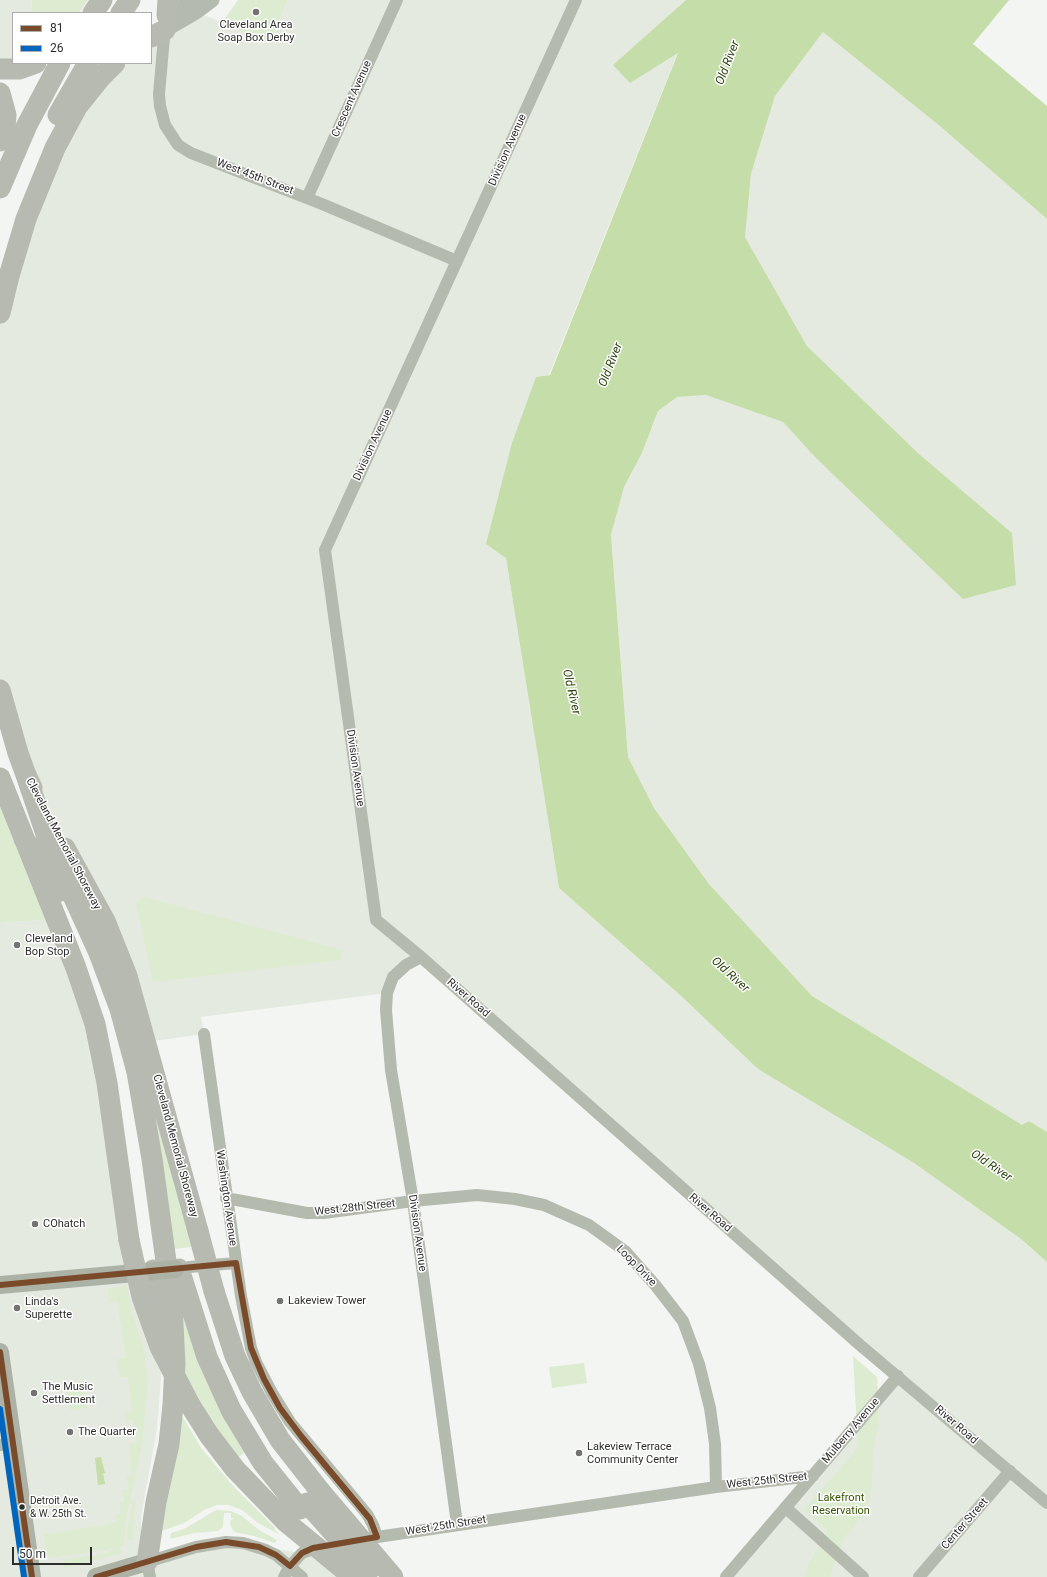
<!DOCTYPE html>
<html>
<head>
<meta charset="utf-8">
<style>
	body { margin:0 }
	#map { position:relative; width:1047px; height:1577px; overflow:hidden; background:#f3f5f2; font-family:Roboto,sans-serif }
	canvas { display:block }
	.legend { position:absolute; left:12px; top:12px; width:140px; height:52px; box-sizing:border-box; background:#fff; border:1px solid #abacab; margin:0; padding:5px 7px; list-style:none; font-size:12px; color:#2e2f2d }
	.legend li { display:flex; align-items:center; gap:8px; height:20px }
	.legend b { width:20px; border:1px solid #abacab }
	.scale { position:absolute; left:12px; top:1547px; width:80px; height:18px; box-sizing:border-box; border:2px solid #2e2f2d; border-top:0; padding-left:5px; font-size:12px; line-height:14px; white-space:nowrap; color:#2e2f2d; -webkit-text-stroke:3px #fff; paint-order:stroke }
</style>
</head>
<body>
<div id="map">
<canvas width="1047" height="1577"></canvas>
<ul class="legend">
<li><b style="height:5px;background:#7a4b2a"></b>81</li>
<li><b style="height:5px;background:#0065bd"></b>26</li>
</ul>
<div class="scale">50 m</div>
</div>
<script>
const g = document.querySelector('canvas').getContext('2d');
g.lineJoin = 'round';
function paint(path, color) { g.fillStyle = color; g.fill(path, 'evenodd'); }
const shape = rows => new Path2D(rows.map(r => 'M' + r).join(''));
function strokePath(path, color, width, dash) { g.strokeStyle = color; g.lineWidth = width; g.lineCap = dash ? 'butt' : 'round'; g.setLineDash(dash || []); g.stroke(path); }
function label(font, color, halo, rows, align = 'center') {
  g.font = font + ' Roboto,sans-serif'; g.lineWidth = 3; g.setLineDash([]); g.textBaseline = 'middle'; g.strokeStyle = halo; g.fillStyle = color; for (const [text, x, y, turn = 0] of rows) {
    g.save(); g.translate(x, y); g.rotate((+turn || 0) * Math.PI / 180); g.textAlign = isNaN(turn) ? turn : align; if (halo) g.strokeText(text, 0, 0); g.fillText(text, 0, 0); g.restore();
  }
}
const built = shape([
	[0,0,32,0,31,13,13,13,13,63,0,69],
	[288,0,686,0,645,37,678,52,549,375,536,377,506,558,559,888,680,995,758,1069,914,1163,1021,1239,1047,1262,1047,1577,726,1577,898,1376,421,957,406,965,387,993,201,1017,204,1034,146,1042,84,883,26,775,0,690,0,313,39,184,115,63,151,63,151,37,196,12,270,41],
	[823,32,941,127,1047,219,1047,1132,1029,1121,1022,1126,812,996,709,884,654,808,628,757,611,535,624,487,642,453,658,411,677,397,706,395,783,422,816,458,1012,533,919,454,807,346,745,237,751,174,775,96],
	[56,919,76,968,160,1347,161,1378,157,1429,141,1516,141,1541,147,1562,187,1549,252,1545,302,1553,306,1551,351,1577,0,1577,0,923]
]);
const green = shape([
	[32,0,88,0,79,13,31,13],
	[238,0,288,0,270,41,221,24],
	[0,778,56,919,0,923],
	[144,897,343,950,341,960,153,982,136,903],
	[151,1094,192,1247,173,1249],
	[127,1286,131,1310,144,1350,148,1383,142,1444,126,1518,124,1546,120,1547,122,1553,64,1568,63,1559,97,1555,119,1548,50,1558,46,1552,44,1534,108,1525,108,1523,116,1522,115,1515,121,1514,120,1503,124,1502,123,1490,128,1489,127,1476,131,1475,129,1444,137,1442,134,1420,126,1421,124,1413,132,1411,128,1377,120,1377,117,1359,126,1358,117,1301,109,1302,107,1289],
	[178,1286,248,1450,239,1457,212,1422,182,1370],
	[853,1356,877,1377,879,1424,873,1450,872,1484,867,1510,845,1537,830,1575,832,1577,804,1577,811,1559,828,1531,804,1510,858,1448],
	[584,1363,587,1383,552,1388,549,1367],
	[83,1381,87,1408,70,1410,66,1384],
	[178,1409,201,1448,233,1486,275,1528,274,1529,280,1535,258,1523,242,1510,229,1505,217,1505,206,1509,184,1523,159,1532],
	[132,1500,135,1500,133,1540,128,1540,127,1532],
	[216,1510,231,1511,242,1516,259,1530,277,1540,275,1543,254,1536,234,1532,230,1525,230,1521,234,1518,231,1518,231,1513,224,1513,223,1527,218,1531,194,1533,170,1539,171,1533,184,1529]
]);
const water = shape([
	[686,0,1009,0,973,44,1047,106,1047,219,941,127,823,32,775,96,751,174,745,237,807,346,919,454,1012,533,1016,585,963,599,816,458,783,422,706,395,677,397,658,411,642,453,624,487,611,535,628,757,654,808,709,884,812,996,1022,1125,1029,1121,1047,1132,1047,1262,1021,1239,914,1163,758,1069,680,995,559,888,506,558,486,544,512,443,536,377,550,375,678,53,630,83,613,65],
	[101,1457,105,1473,103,1473,105,1484,98,1485,95,1458]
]);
const minor = shape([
	[576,0,325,550,376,920,421,957,860,1345,1047,1503],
	[165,26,159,94,160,106,165,125,178,145,191,153,322,204,457,261],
	[307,198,397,0],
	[421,957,406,965,393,977,387,993,386,1010,391,1070,413,1201,457,1524],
	[204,1034,241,1296,251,1348,256,1362,272,1393,290,1422,367,1514,373,1525,377,1537],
	[226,1198,307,1213,324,1213,413,1201,477,1195,515,1199,544,1205,589,1225,625,1251,656,1286,683,1321,699,1364,710,1408,715,1444,716,1487],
	[189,1267,236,1263],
	[0,1445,13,1444],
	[786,1508,863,1577],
	[357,1540,716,1487,813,1476],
	[150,1577,147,1562,196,1547,226,1542,243,1543,266,1550,276,1555,302,1577],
	[284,1577,290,1566,302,1553,321,1546],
	[726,1577,898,1376],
	[919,1577,1010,1471]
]);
const tertiary = shape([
	[167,15,195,0],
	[165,30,196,12,212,0]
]);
const primary = shape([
	[0,1285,146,1272],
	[0,1352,32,1577],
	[96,1577,147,1562]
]);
const motorway = shape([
	[93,13,102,0],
	[121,13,130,0],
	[167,15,168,0],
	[151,37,165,30],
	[0,69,19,69,36,63],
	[0,93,6,115,5,128,0,141],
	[58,115,88,63],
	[0,188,27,125,60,63],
	[0,313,9,276,26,219,55,148,77,107,101,77,115,63],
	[0,690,18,753,26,775,32,788],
	[26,775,49,843,99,953,120,1009,137,1072,152,1159,172,1305,175,1364,173,1405,169,1444,156,1502,147,1562],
	[0,778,76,968,95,1024,107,1083,129,1240],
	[24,839,60,891],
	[65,848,105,921,127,976,198,1231],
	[179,1269,207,1357,231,1410,263,1463,300,1509],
	[153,1270,159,1337],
	[214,1291,235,1356,252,1392,280,1440,320,1491],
	[190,1405,209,1435,235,1469,286,1522]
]);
const primaryBridge = shape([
	[146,1272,175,1269]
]);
const motorwayBridge = shape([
	[198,1231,214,1291],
	[129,1240,142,1297,160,1347,190,1405],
	[320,1491,393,1577],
	[307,1503,340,1540,370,1569],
	[286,1522,353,1577]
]);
const bus1 = shape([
	[0,1285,236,1263,251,1348,264,1379,280,1408,301,1436,370,1519,377,1537,313,1548,302,1553,290,1566,276,1555,259,1547,226,1542,196,1547,96,1577],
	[0,1352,32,1577]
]);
const bus2 = shape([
	[0,1409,24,1577]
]);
const markers = [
	[256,12,4,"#737472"],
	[17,945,4,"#737472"],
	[35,1224,4,"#737472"],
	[280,1301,4,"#737472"],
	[17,1308,4,"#737472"],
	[34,1393,4,"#737472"],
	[70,1432,4,"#737472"],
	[579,1453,4,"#737472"],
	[22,1507,3.5,"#2e2f2d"]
];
const busNames = [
	["Detroit Ave.",30,1501],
	["& W. 25th St.",30,1514]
];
const poiNames = [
	["Cleveland Area",256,25,"center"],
	["Soap Box Derby",256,38,"center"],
	["Cleveland",25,939],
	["Bop Stop",25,952],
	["COhatch",43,1224],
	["Lakeview Tower",288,1301],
	["Linda's",25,1302],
	["Superette",25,1315],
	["The Music",42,1387],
	["Settlement",42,1400],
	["The Quarter",78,1432],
	["Lakeview Terrace",587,1447],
	["Community Center",587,1460]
];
const streetNames = [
	["Crescent Avenue",352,99,-66],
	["Division Avenue",508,150,-66],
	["West 45th Street",255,177,21],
	["Division Avenue",373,445,-65],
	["Division Avenue",355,768,82],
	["Cleveland Memorial Shoreway",63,844,62],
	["River Road",468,998,41],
	["Cleveland Memorial Shoreway",175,1146,75],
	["Washington Avenue",226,1198,82],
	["West 28th Street",355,1208,-6],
	["River Road",710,1213,41],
	["Division Avenue",417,1233,82],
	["Loop Drive",636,1266,46],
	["River Road",956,1425,41],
	["Mulberry Avenue",851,1431,-50],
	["West 25th Street",767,1481,-6],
	["Center Street",965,1524,-49],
	["West 25th Street",446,1526,-9]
];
const parkNames = [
	["Lakefront",841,1498],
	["Reservation",841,1511]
];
const waterNames = [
	["Old River",728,63,-69],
	["Old River",611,365,-69],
	["Old River",571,692,77],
	["Old River",730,975,42],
	["Old River",991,1166,34]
];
paint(built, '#e5eae1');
paint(green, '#ddebd0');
paint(water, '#c4dda9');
strokePath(minor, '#b5baaf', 12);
strokePath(tertiary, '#b5baaf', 15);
strokePath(primary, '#acb3a6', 18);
strokePath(motorway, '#b6bab1', 21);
strokePath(primaryBridge, '#acb3a6', 18);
strokePath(motorwayBridge, '#b6bab1', 21);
strokePath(bus1, '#7a4b2a', 6);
strokePath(bus2, '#0065bd', 6);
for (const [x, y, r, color] of markers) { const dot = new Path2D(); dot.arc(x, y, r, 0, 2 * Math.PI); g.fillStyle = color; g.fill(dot); strokePath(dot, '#fff', 1.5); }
label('10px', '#2e2f2d', '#fff', busNames, 'left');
label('11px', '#2e2f2d', '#fff', poiNames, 'left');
label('11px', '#2e2f2d', '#fff', streetNames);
label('11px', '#365301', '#fff', parkNames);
label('italic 12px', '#2c420e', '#fff', waterNames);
</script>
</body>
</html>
